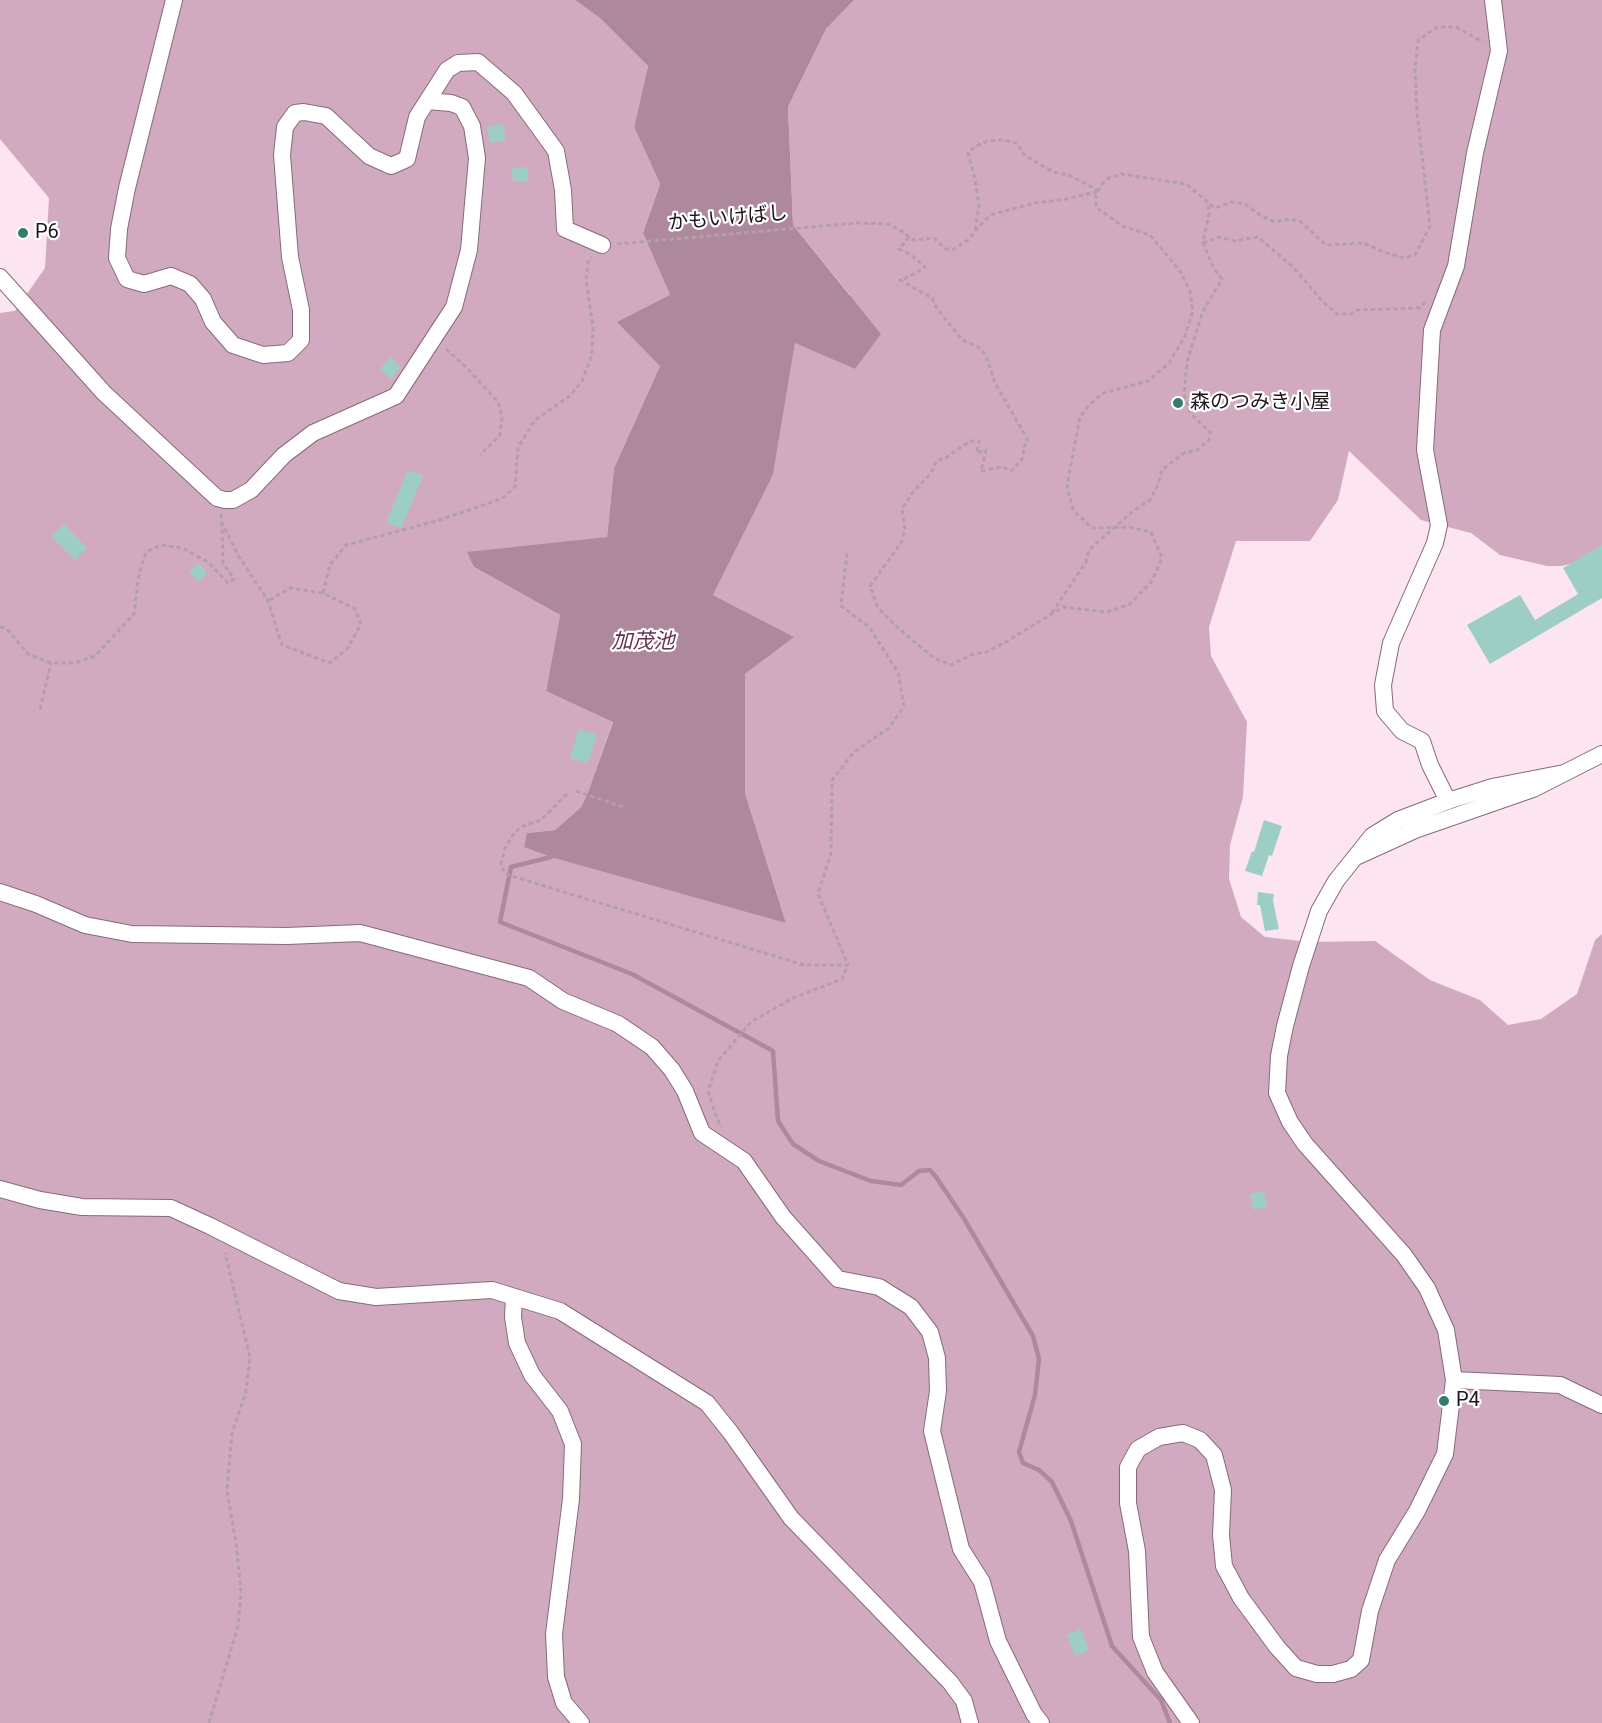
<!DOCTYPE html>
<html>
<head>
<meta charset="utf-8">
<style>
	body { margin:0 }
	canvas { display:block; background:#fce4f0 }
</style>
</head>
<body>
<canvas width="1602" height="1723"></canvas>
<script>
const g = document.querySelector('canvas').getContext('2d');
g.lineJoin = 'round';
function paint(path, color) { g.fillStyle = color; g.fill(path, 'evenodd'); }
const shape = rows => new Path2D(rows.map(r => 'M' + r).join(''));
function strokePath(path, color, width, dash) { g.strokeStyle = color; g.lineWidth = width; g.lineCap = dash ? 'butt' : 'round'; g.setLineDash(dash || []); g.stroke(path); }
function label(font, color, halo, rows, align = 'center') {
  g.font = font + ' Roboto,"Noto Sans JP",sans-serif'; g.lineWidth = 4.5; g.setLineDash([]); g.textBaseline = 'middle'; g.strokeStyle = halo; g.fillStyle = color; for (const [text, x, y, turn = 0] of rows) {
    g.save(); g.translate(x, y); g.rotate((+turn || 0) * Math.PI / 180); g.textAlign = isNaN(turn) ? turn : align; if (halo) g.strokeText(text, 0, 0); g.fillText(text, 0, 0); g.restore();
  }
}
const forest = shape([
	[0,0,575,0,601,19,648,66,634,127,660,184,643,233,670,295,660,366,614,468,607,537,474,567,560,615,546,691,613,721,587,795,581,807,555,830,527,833,786,923,745,793,745,674,793,637,713,595,773,475,795,342,855,369,850,295,793,225,788,107,826,29,854,0,1602,0,1602,555,1562,566,1547,566,1500,555,1471,533,1421,520,1349,451,1338,500,1310,541,1236,541,1209,627,1211,656,1247,722,1243,797,1230,845,1229,879,1241,917,1265,937,1309,942,1375,941,1430,980,1480,1000,1508,1025,1541,1019,1577,994,1595,940,1602,934,1602,1723,0,1723,0,313,15,311,45,268,49,198,0,139]
]);
const water = shape([
	[575,0,854,0,826,29,788,107,793,225,881,334,855,369,795,343,773,475,713,595,794,637,745,674,745,793,786,923,551,857,524,847,527,833,555,830,581,807,587,795,613,722,546,691,560,615,474,567,467,552,607,537,614,468,660,366,617,322,670,295,643,233,660,184,634,127,648,66,601,19]
]);
const stream = shape([
	[554,853,551,857,511,867,500,922,632,974,773,1051,778,1121,793,1144,819,1161,871,1181,901,1185,919,1171,930,1170,936,1177,963,1217,1033,1336,1039,1359,1035,1395,1019,1452,1023,1463,1039,1470,1052,1482,1071,1521,1112,1646,1161,1700,1170,1723]
]);
const building = shape([
	[503,123,506,140,490,143,487,127],
	[528,167,528,181,513,181,512,168],
	[390,357,401,367,391,379,380,369],
	[408,470,423,476,401,528,386,522],
	[64,524,87,548,75,560,51,536],
	[1602,545,1602,598,1490,664,1467,625,1520,595,1535,620,1578,594,1563,568],
	[198,563,207,573,198,582,189,572],
	[579,729,597,735,588,763,570,758],
	[1264,820,1282,826,1272,856,1269,855,1262,876,1245,871,1252,851,1254,852],
	[1258,892,1274,894,1273,901,1279,929,1265,931,1260,905,1257,905],
	[1264,1191,1267,1207,1253,1210,1250,1194],
	[1081,1629,1089,1650,1075,1656,1067,1635]
]);
const path = shape([
	[975,230,979,206,975,179,968,153,974,147,987,141,1003,140,1017,143,1024,155,1053,172,1071,176,1097,190],
	[909,237,899,249,911,255,925,267,909,277,900,280,932,298,936,307,962,340,978,347,986,355,995,383,1028,440,1023,448,1024,457,1011,471,1003,467,981,471,986,450,977,453,979,441,970,441,944,459,937,460,931,473,913,492,902,509,905,529,901,543,870,586,878,608,898,628,934,658,951,665,973,654,986,652,1004,643,1063,607,1107,612,1130,604,1152,581,1162,558,1151,532,1129,527,1092,528,1073,510,1067,485,1080,417,1089,405,1103,393,1148,381,1169,363,1184,338,1193,311,1190,291,1180,271,1150,235,1122,226,1096,207,1096,195,1102,184,1109,178,1121,174,1186,184,1215,208,1231,202,1245,204,1260,215,1275,222,1289,219,1300,221,1326,245,1364,243,1386,253,1404,258,1415,255,1430,226,1417,112,1415,68,1418,40,1437,27,1456,27,1483,42],
	[1203,243,1219,237,1235,241,1258,237,1294,268,1323,302,1337,314,1351,314,1357,310,1419,308,1425,302],
	[617,244,857,223,888,224,900,230,913,240,934,238,946,249,954,249,968,240,985,220,994,214,1035,203,1067,199,1099,191],
	[446,349,465,366,498,402,502,417,500,435,480,455],
	[221,514,222,523,238,555,268,601,282,645,330,663,347,649,361,624,355,609,323,593,290,588,268,601],
	[847,553,841,606,869,627,898,672,904,706,889,728,854,752,832,780,831,853,818,894,848,965],
	[323,593,330,565,346,545,437,521,501,499,515,487,518,447,535,420,570,396,582,381,592,355,593,326,586,280,588,262,592,257],
	[1052,613,1086,562,1089,550,1133,511,1150,500,1158,485,1162,470,1184,453,1197,450,1209,440,1210,432,1191,414,1184,394,1187,362,1203,311,1222,279,1214,269,1203,243,1209,214,1208,204],
	[0,627,7,629,28,654,51,663,74,663,95,656,134,614,139,574,146,552,161,545,182,548,208,562,228,583,234,579,223,563,222,523],
	[40,709,51,663],
	[576,791,626,808],
	[567,794,541,820,523,826,514,833,505,848,501,864,505,874,804,965,848,965,842,979,793,998,751,1022,718,1061,708,1091,717,1119,722,1127],
	[209,1723,238,1626,241,1593,237,1550,227,1490,232,1433,246,1392,250,1357,225,1253]
]);
const minor = shape([
	[174,0,127,188,119,229,117,258,127,279,144,284,171,276,190,284,203,299,213,322,233,345,263,355,288,353,301,340,301,310,290,257,282,155,285,127,295,113,304,112,326,116,369,156,391,166,407,159,417,117,447,70,458,63,478,62,514,93,556,151,563,190,565,229,602,245],
	[0,277,104,393,217,498,225,500,233,500,251,490,284,455,313,433,396,396,454,307,469,250,477,158,472,126,462,107,451,103,427,101],
	[1448,801,1430,765,1422,741,1402,731,1385,711,1383,685,1391,643,1435,543,1439,525,1425,450,1432,330,1456,266,1475,153,1499,51,1493,0],
	[1358,856,1415,830,1533,789,1602,754],
	[0,892,36,904,85,925,132,934,287,936,360,933,529,978,563,1001,618,1024,652,1047,672,1070,685,1091,702,1133,744,1161,783,1217,838,1279,879,1287,911,1307,930,1332,937,1358,938,1391,932,1431,961,1549,982,1582,998,1641,1034,1714,1041,1723],
	[0,1189,40,1200,82,1207,171,1208,210,1226,339,1291,376,1297,492,1290,560,1311,707,1403,731,1433,791,1518,950,1682,964,1701,970,1723],
	[514,1297,513,1317,517,1343,532,1375,560,1411,573,1444,571,1499,554,1634,556,1677,564,1703,581,1723],
	[1454,1380,1560,1385,1602,1405],
	[1191,1723,1155,1672,1141,1637,1137,1551,1128,1503,1128,1467,1138,1449,1159,1437,1183,1433,1200,1440,1214,1455,1223,1490,1221,1535,1224,1566,1241,1598,1277,1647,1296,1668,1317,1674,1333,1674,1351,1669,1361,1660,1370,1611,1387,1560,1417,1511,1445,1454,1454,1380,1446,1330,1427,1288,1404,1255,1305,1144,1290,1122,1277,1093,1279,1056,1285,1026,1301,966,1319,911,1336,881,1372,836,1398,820,1448,801,1492,787,1564,773]
]);
const markers = [
	[23,233,6,"#357b70"],
	[1178,403,6,"#357b70"],
	[1444,1401,6,"#357b70"]
];
const streetNames = [
	["かもいけばし",728,219,-5]
];
const poiNames = [
	["P6",35,233],
	["森のつみき小屋",1190,403],
	["P4",1456,1401]
];
const waterNames = [
	["加茂池",643,643]
];
paint(forest, '#d2aabf');
paint(water, '#ae899d');
strokePath(stream, '#ae899d', 4.5);
paint(building, '#9dcec5');
strokePath(minor, '#856b79', 18);
strokePath(path, '#b39fa9', 3, [4.5, 3]);
strokePath(minor, '#fff', 16);
for (const [x, y, r, color] of markers) { const dot = new Path2D(); dot.arc(x, y, r, 0, 2 * Math.PI); g.fillStyle = color; g.fill(dot); strokePath(dot, '#fff', 2); }
label('20px', '#1e1419', '#fff', streetNames);
label('20px', '#1e1419', '#fff', poiNames, 'left');
label('italic 21px', '#653250', '#fff', waterNames);
</script>
</body>
</html>
